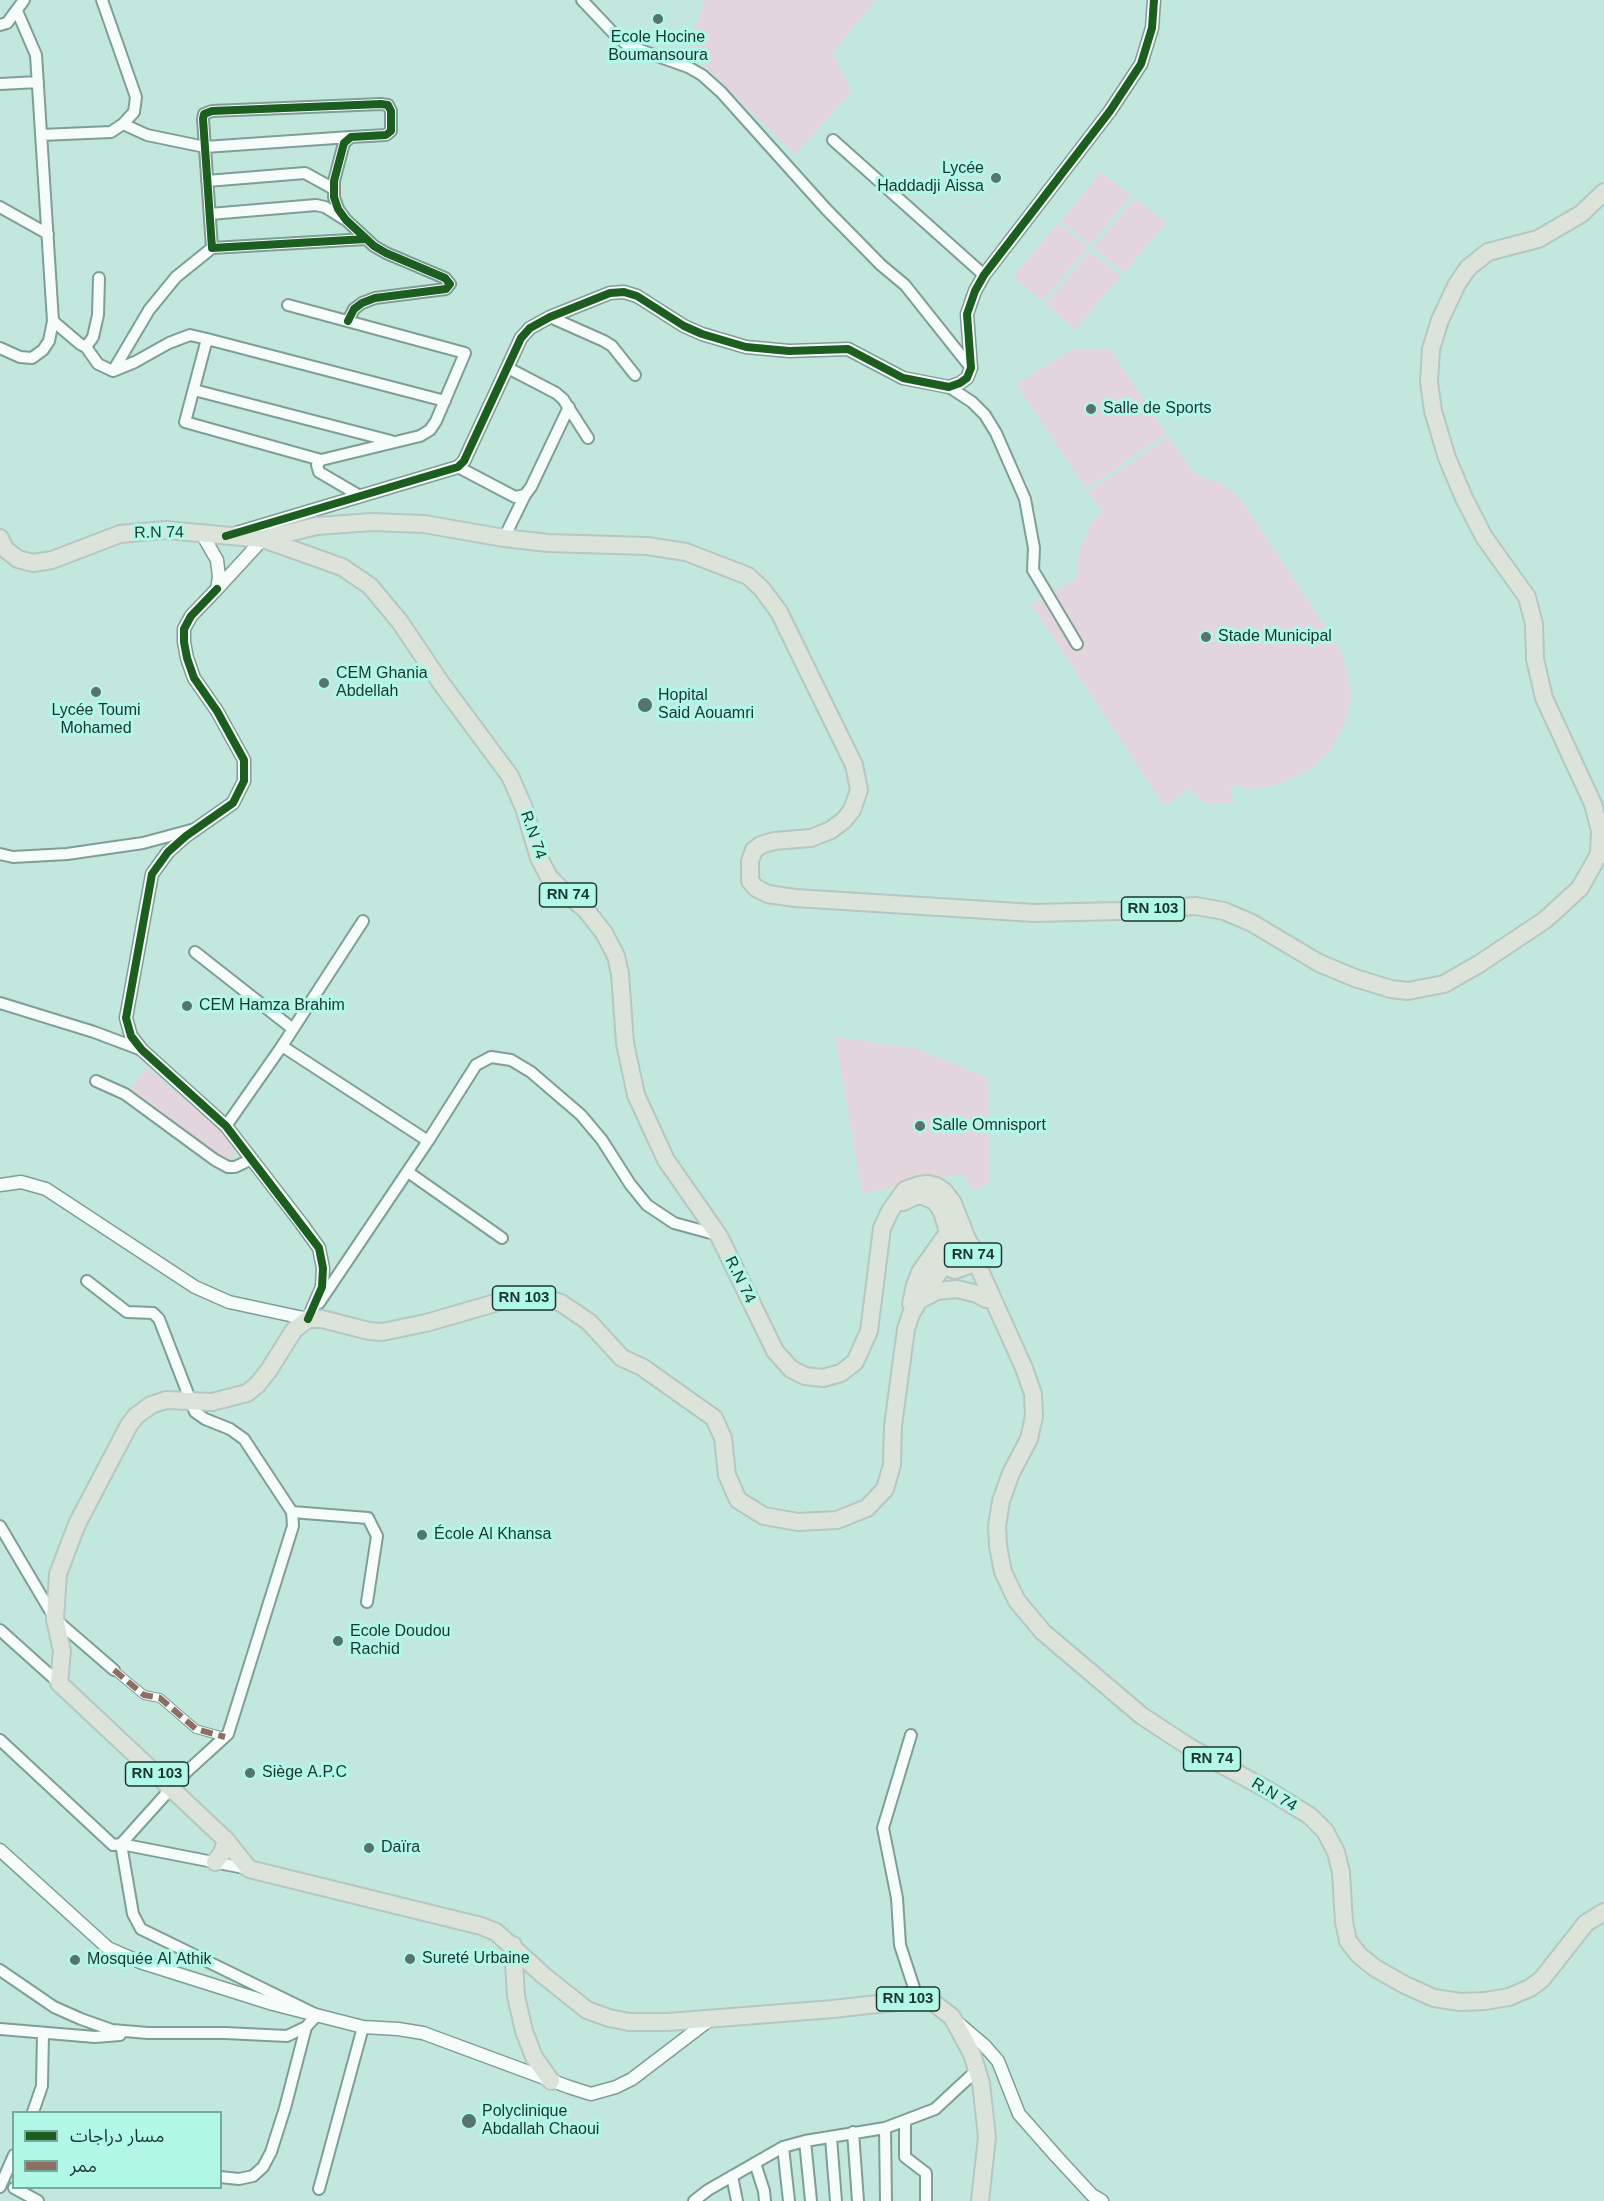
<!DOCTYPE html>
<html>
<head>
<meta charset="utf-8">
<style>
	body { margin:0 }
	#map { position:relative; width:1604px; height:2201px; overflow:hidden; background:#c2e8de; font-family:Arial,"Noto Sans Arabic",sans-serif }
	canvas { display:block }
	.legend { position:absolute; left:12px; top:2111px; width:210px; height:78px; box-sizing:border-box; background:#b2f8e6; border:2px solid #75aa9d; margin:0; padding:8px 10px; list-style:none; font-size:18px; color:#1a3630 }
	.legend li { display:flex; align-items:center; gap:12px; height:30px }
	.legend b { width:30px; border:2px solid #75aa9d }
</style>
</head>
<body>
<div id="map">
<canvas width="1604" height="2201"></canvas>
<ul class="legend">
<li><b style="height:8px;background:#1b5e20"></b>مسار دراجات</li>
<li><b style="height:8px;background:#8d6e63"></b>ممر</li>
</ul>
</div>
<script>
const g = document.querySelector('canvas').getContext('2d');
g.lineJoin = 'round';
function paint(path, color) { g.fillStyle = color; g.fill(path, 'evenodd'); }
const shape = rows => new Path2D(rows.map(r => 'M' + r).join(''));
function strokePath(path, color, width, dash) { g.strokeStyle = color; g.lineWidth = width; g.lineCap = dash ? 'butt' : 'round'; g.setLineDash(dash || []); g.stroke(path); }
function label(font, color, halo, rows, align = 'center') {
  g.font = font + ' Arial,sans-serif'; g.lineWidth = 6; g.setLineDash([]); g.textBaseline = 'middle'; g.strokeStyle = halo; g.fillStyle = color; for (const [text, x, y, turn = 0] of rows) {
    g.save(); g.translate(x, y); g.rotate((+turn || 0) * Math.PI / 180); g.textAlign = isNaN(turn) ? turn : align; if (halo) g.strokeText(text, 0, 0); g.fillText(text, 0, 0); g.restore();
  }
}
const green = shape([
	[704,0,876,0,833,52,851,92,795,155,689,50],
	[1101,172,1131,196,1090,245,1061,221],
	[1135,198,1166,223,1124,273,1093,248],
	[1058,223,1088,248,1042,301,1013,277],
	[1090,251,1121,276,1075,330,1045,304],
	[1073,349,1110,349,1166,434,1086,489,1016,384],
	[1169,437,1194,474,1222,484,1240,498,1340,649,1347,673,1351,699,1344,725,1331,750,1311,769,1289,780,1268,787,1250,789,1230,785,1233,803,1203,803,1190,788,1164,806,1031,604,1076,579,1079,552,1092,521,1102,512,1088,492],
	[835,1037,915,1048,988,1078,990,1181,975,1191,962,1174,862,1193],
	[146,1067,222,1131,237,1151,228,1161,129,1091]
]);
const pedestrian = shape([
	[114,1670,144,1695,160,1698,196,1729,225,1737]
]);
const minor = shape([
	[582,0,618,38,629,46,688,67,702,75,721,92,826,209,881,265,905,285,971,368],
	[0,25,7,23,24,0],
	[0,84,38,82],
	[123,124,147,135,205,147,350,137],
	[41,135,111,132,123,124,134,112,136,97,102,0],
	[833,140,984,275],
	[207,181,305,173,334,189],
	[0,207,48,234],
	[210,214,316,205,325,207,344,219],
	[288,305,465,353,436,421,430,430,420,436,321,460,317,465,319,472,360,496],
	[550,317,604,341,612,346,635,375],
	[53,321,80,344,86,347,93,337,98,315,99,278],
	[348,321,354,309,362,303,375,298,446,289,450,284,445,278,386,253,374,246,346,220,338,209,334,197,334,181,344,143,351,137,386,135,391,131,391,111,388,105,381,104,212,111,204,114,203,119,212,248,366,239],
	[86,347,98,364,113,371,135,362,169,343,190,335,207,339],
	[0,348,20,357,32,358,43,350,49,341,53,321,36,55,17,11],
	[508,368,556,393,563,399,588,438],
	[113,371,149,310,176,277,212,248],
	[949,387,972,402,985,415,996,433,1025,499,1034,548,1033,570,1077,644],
	[194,390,391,441],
	[321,460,185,422,207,339,445,401],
	[458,467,515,497,525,495,531,487,569,407],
	[504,538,525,495],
	[0,854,13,857,67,854,143,843,195,829],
	[195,952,293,1029],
	[0,1003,94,1032,142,1050],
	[282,1046,428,1141],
	[96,1081,125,1094,215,1160,228,1167,235,1167,252,1159],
	[226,1126,282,1046,363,921],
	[408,1172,502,1238],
	[87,1281,127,1312,153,1313,159,1319,195,1412,205,1419,230,1429,244,1439,292,1512,293,1526,228,1734,183,1775,121,1844],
	[319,1303,428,1141,476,1065,491,1057,511,1060,531,1072,581,1115,602,1140,630,1184,647,1205,674,1223,718,1235],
	[292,1512,368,1518,377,1536,367,1602],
	[0,1526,55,1619,114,1670],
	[0,1630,59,1683],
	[911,1735,883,1828,897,1898,900,1945,917,1997],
	[0,1740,113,1845,121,1844,133,1914,141,1929,317,2015,306,2027,287,2036,225,2033,148,2033,112,2030,81,2019,54,2007,0,1970],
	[121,1844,249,1869],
	[0,2029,95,2037,120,2035],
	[33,2112,42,2086,43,2033],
	[905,2121,905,2157,926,2173,926,2201],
	[885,2128,886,2201],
	[853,2132,858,2201],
	[831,2138,836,2201],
	[805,2141,811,2201],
	[783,2147,789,2201],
	[755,2163,764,2191,765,2201],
	[732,2176,737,2201],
	[220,2177,239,2179,253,2176,263,2167,271,2152,285,2108,306,2027],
	[0,2187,14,2155],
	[14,2188,38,2201],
	[319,2189,363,2027],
	[694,2201,708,2190,783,2147,805,2141,885,2128,935,2109,977,2070]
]);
const tertiary = shape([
	[202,534,217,560,219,577,217,589,263,539],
	[233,534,458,467,464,461,521,338,530,328,550,317,610,293,624,292,637,296,684,326,702,334,746,347,789,351,848,349,903,378,949,387,960,383,967,378,971,368,967,314,975,291,984,275,1110,111,1141,64,1152,28,1154,0],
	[0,1185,21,1182,46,1189,195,1287,229,1302,308,1319,322,1287,323,1268,319,1248,301,1223,226,1126,142,1050,131,1036,126,1018,152,874,168,852,186,836,233,803,244,781,244,760,217,711,194,678,187,658,184,642,184,629,191,616,217,589],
	[0,1850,108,1948,140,1962,273,2004,363,2027,398,2029,423,2033,569,2087,591,2094,616,2087,632,2079,712,2018],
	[958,2023,984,2045,998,2061,1019,2114,1056,2156,1092,2195,1102,2201]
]);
const primary = shape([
	[0,538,5,549,18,559,33,563,52,560,120,534,141,532,167,530,263,539,342,567,370,586,400,622,441,683,510,776,524,808,539,858,549,877,561,889,586,910,604,933,616,956,620,974,625,1043,636,1095,666,1160,719,1236,775,1351,791,1369,805,1376,823,1378,841,1373,855,1362,869,1331,882,1228,890,1211,905,1190,919,1185,928,1184,936,1186,944,1191,953,1203,967,1239],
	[263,539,317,526,372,522,424,524,504,538,548,543,647,546,686,552,748,576,762,589,779,612,854,765,859,790,852,810,844,820,831,830,811,838,774,841,761,845,754,850,750,861,750,881,756,888,768,894,795,898,1034,913,1119,911,1196,906,1224,911,1252,923,1319,963,1355,978,1391,989,1408,991,1444,984,1479,964,1545,920,1580,888,1599,854,1600,831,1593,804,1544,698,1535,659,1534,624,1527,597,1484,537,1464,498,1447,458,1433,411,1429,382,1431,349,1440,320,1457,284,1468,268,1488,252,1538,239,1581,214,1604,192],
	[903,1202,916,1196,923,1196,935,1201,942,1212,949,1235],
	[973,1255,1024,1368,1033,1394,1034,1416,1029,1439,1011,1473,1001,1501,997,1526,998,1546,1003,1572,1017,1601,1043,1632,1142,1716,1191,1748,1268,1790,1310,1816,1325,1831,1336,1852,1341,1872,1344,1922,1348,1941,1359,1955,1375,1968,1405,1985,1434,1998,1460,2002,1485,2001,1509,1997,1530,1988,1542,1979,1586,1923,1604,1912],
	[944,1266,925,1290,911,1314,906,1329,893,1426,892,1465,885,1489,867,1508,837,1520,798,1522,764,1516,738,1500,727,1475,723,1438,714,1418,642,1367,622,1358,589,1322,561,1303,544,1298,509,1299,426,1323,382,1332,369,1331,322,1319,308,1319,294,1330,269,1370,257,1385,247,1393,212,1402,166,1400,151,1405,136,1416,129,1425,77,1524,58,1574,55,1619,62,1651,59,1683,226,1840,249,1869,481,1926,496,1932,543,1975,587,2010,609,2018,629,2022,668,2022,833,2009,895,2002,917,1997,934,2003,952,2017,972,2054,981,2083,987,2137,980,2201],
	[920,1300,937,1291,957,1289,977,1294,986,1299],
	[911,1304,915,1285,920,1272,944,1238,956,1234,967,1239,973,1249,973,1255,967,1266,955,1270,944,1266,938,1255,938,1249],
	[215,1862,222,1853,226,1840],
	[513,1945,516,1996,524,2031,534,2057,551,2081]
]);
const quiet = shape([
	[114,1670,144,1695,160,1698,196,1729,225,1737]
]);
const cycleway = shape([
	[348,321,354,309,362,303,375,298,446,289,450,284,445,278,386,253,374,246,346,220,338,209,334,197,334,181,344,143,351,137,386,135,391,131,391,111,388,105,381,104,212,111,204,114,203,119,212,248,366,239],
	[226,536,458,467,464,461,521,338,530,328,550,317,610,293,624,292,637,296,684,326,702,334,746,347,789,351,848,349,903,378,949,387,960,383,967,378,971,368,967,314,975,291,984,275,1110,111,1141,64,1152,28,1154,0],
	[217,589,191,616,184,629,184,642,187,658,194,678,217,711,244,760,244,781,233,803,186,836,168,852,152,874,126,1018,131,1036,142,1050,226,1126,319,1248,323,1268,322,1287,308,1319]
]);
const markers = [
	[658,19,6,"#55746d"],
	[996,178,6,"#55746d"],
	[1091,409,6,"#55746d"],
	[1206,637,6,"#55746d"],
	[324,683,6,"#55746d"],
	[96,692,6,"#55746d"],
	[645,705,8,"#55746d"],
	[187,1006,6,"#55746d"],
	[920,1126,6,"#55746d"],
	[422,1535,6,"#55746d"],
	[338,1641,6,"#55746d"],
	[250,1773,6,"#55746d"],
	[369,1848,6,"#55746d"],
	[410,1959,6,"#55746d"],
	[75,1960,6,"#55746d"],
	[469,2121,8,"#55746d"]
];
const shields = [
	[568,895,57],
	[1153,909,63],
	[973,1255,57],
	[524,1298,63],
	[1212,1759,57],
	[157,1774,63],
	[908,1999,63]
];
const shieldNames = [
	["RN 74",568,895],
	["RN 103",1153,909],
	["RN 74",973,1255],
	["RN 103",524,1298],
	["RN 74",1212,1759],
	["RN 103",157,1774],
	["RN 103",908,1999]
];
const poiNames = [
	["Ecole Hocine",658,38,"center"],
	["Boumansoura",658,56,"center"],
	["Lycée",984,169,"right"],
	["Haddadji Aissa",984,187,"right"],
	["Salle de Sports",1103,409],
	["Stade Municipal",1218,637],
	["CEM Ghania",336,674],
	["Abdellah",336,692],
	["Hopital",658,696],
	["Said Aouamri",658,714],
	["Lycée Toumi",96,711,"center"],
	["Mohamed",96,729,"center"],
	["CEM Hamza Brahim",199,1006],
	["Salle Omnisport",932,1126],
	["École Al Khansa",434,1535],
	["Ecole Doudou",350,1632],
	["Rachid",350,1650],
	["Siège A.P.C",262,1773],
	["Daïra",381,1848],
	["Sureté Urbaine",422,1959],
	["Mosquée Al Athik",87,1960],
	["Polyclinique",482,2112],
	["Abdallah Chaoui",482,2130]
];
const streetNames = [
	["R.N 74",159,533,-1],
	["R.N 74",533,835,71],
	["R.N 74",740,1280,64],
	["R.N 74",1274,1795,31]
];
paint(green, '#e2d5db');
strokePath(pedestrian, '#7f9e96', 10);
strokePath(minor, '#7f9e96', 14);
strokePath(tertiary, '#7f9e96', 15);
strokePath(primary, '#b4c7c2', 20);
strokePath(pedestrian, '#f6fcfa', 8);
strokePath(minor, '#f6fcfa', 10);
strokePath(tertiary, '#f6fcfa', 12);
strokePath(primary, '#dce3d9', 16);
strokePath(quiet, '#8d6e63', 6, [12, 6]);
strokePath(cycleway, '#1b5e20', 8);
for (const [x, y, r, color] of markers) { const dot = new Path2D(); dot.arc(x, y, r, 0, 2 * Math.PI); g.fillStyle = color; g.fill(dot); strokePath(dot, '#b2f8e6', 2); }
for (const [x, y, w] of shields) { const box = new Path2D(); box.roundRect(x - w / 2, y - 12, w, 24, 4.5); g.fillStyle = '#b2f8e6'; g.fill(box); strokePath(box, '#1a3630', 1.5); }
label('bold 15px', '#1a3630', null, shieldNames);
label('16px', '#1a3630', '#b2f8e6', poiNames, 'left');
label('16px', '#1a3630', '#b2f8e6', streetNames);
</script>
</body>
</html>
